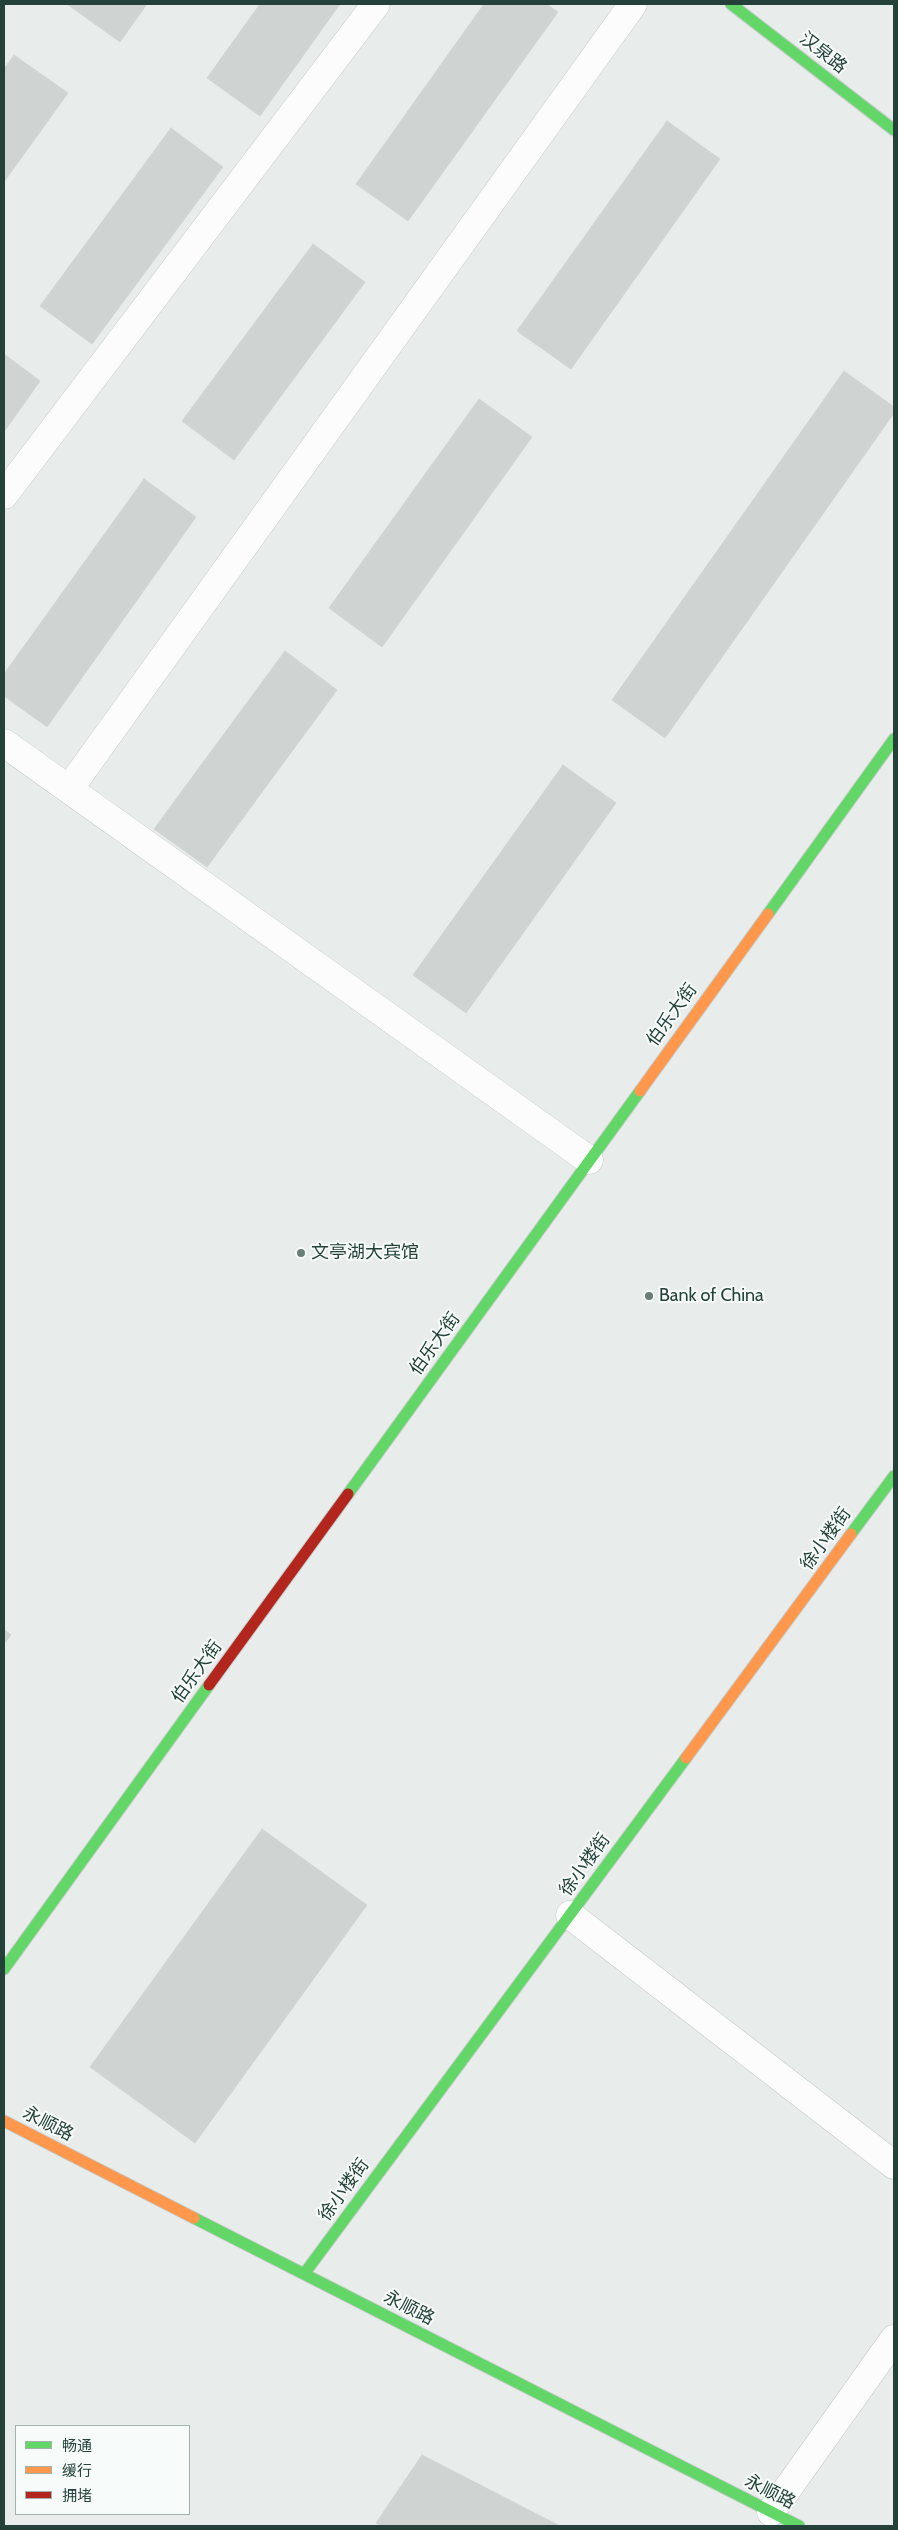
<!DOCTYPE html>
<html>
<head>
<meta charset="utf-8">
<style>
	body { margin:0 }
	#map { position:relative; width:898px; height:2530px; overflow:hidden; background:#e8edeb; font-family:Cabin,"Noto Sans SC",sans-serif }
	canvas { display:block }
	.frame { position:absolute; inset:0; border:5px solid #24423a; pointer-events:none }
	.legend { position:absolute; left:15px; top:2425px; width:175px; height:90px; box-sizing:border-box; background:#f7fbf9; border:1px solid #a3b1ad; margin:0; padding:6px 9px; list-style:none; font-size:15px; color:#24423a }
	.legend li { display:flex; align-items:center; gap:10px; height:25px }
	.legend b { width:25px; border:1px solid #a3b1ad }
</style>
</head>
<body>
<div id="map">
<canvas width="898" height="2530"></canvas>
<div class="frame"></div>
<ul class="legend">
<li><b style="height:6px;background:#63d668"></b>畅通</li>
<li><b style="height:6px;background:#ff974d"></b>缓行</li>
<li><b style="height:6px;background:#b3261e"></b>拥堵</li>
</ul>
</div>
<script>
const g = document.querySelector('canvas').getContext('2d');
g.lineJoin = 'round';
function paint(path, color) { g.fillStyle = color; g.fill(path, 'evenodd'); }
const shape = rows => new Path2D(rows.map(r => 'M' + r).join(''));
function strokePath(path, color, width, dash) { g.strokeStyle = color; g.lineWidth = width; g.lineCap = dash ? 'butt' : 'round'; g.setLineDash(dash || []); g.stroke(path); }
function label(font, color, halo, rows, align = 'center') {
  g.font = font + ' Cabin,"Noto Sans SC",sans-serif'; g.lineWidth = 4; g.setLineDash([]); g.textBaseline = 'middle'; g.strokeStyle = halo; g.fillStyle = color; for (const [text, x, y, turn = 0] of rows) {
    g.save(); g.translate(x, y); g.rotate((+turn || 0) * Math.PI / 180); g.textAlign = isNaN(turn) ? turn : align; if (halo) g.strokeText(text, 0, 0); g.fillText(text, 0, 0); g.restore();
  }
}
const building = shape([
	[67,4,147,4,120,42,67,4],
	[260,4,340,4,260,116,207,78,260,4],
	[484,4,546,4,558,12,408,221,356,184,484,4],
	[14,55,68,93,4,182,4,69,14,55],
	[667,121,720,159,571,369,517,331,667,121],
	[171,128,223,167,92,344,40,306,171,128],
	[313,244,365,282,234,460,182,421,313,244],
	[4,354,40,381,4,432,4,354],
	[844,371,894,407,894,413,665,738,612,700,844,371],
	[479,399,532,437,382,647,329,608,479,399],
	[144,479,196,517,47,727,4,696,4,674,144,479],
	[285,651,337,690,207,867,154,829,285,651],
	[563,765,616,803,466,1013,413,975,563,765],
	[4,1629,11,1635,4,1644,4,1629],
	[262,1829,367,1905,195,2143,90,2067,262,1829],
	[422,2455,560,2526,381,2526,376,2523,422,2455]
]);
const street = shape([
	[4,495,376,4],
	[4,743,589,1160],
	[69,789,633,4],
	[570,1915,894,2165],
	[771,2512,894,2339]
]);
const fast = shape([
	[731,4,894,130],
	[768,914,894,739],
	[348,1494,640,1091],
	[851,1534,894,1476],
	[4,1969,209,1685],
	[194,2218,799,2526],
	[304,2274,686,1758]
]);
const slow = shape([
	[640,1091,768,914],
	[686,1758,851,1534],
	[4,2121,194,2218]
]);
const jam = shape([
	[209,1685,348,1494]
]);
const markers = [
	[301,1253,5,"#697e78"],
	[649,1296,5,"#697e78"]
];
const streetNames = [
	["汉泉路",823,53,38],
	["伯乐大街",672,1015,-54],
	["伯乐大街",435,1344,-54],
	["徐小楼街",826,1539,-54],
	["伯乐大街",197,1672,-54],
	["徐小楼街",585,1865,-54],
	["永顺路",48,2124,27],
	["徐小楼街",344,2190,-54],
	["永顺路",409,2308,27],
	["永顺路",770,2492,27]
];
const poiNames = [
	["文亭湖大宾馆",311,1253],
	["Bank of China",659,1296]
];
paint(building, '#cfd4d2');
strokePath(building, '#d1d6d4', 1);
strokePath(street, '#c5cac8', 29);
strokePath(fast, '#c3cbc8', 13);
strokePath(slow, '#c3cbc8', 13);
strokePath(jam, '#c3cbc8', 13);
strokePath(street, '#fcfcfc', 28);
strokePath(fast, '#63d668', 11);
strokePath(slow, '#ff974d', 11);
strokePath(jam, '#b3261e', 11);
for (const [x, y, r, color] of markers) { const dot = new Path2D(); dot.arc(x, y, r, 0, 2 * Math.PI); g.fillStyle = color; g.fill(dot); strokePath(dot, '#f7fbf9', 2); }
label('18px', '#24423a', '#f7fbf9', streetNames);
label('18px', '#24423a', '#f7fbf9', poiNames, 'left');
</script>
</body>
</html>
